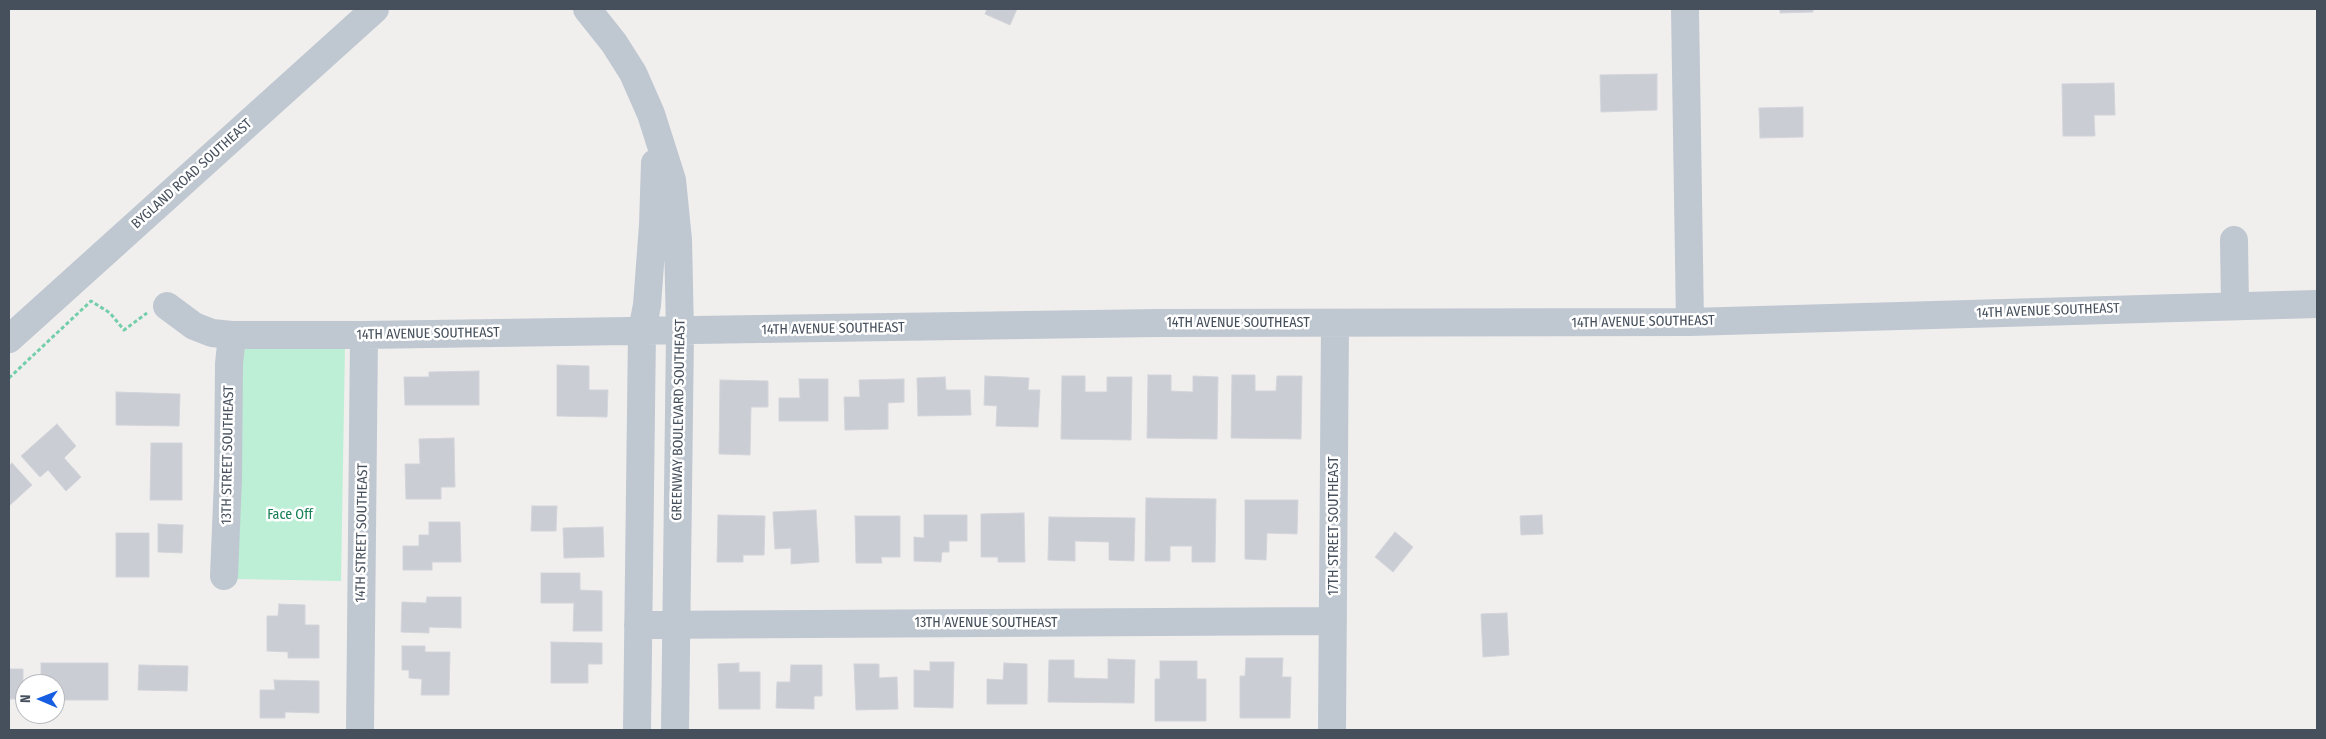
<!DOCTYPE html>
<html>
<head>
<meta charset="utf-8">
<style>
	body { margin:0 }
	#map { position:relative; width:2326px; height:739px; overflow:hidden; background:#f1efee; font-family:"Fira Sans Condensed",sans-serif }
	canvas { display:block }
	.frame { position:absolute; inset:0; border:10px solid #46505c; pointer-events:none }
	.north { position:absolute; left:15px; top:674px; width:50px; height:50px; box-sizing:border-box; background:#fff; border:1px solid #b5b9be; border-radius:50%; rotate:271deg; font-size:14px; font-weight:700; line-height:20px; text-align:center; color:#46505c }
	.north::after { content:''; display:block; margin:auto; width:18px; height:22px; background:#175de2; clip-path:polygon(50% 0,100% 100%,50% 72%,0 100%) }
</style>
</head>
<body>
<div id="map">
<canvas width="2326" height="739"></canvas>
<div class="frame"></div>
<div class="north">N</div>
</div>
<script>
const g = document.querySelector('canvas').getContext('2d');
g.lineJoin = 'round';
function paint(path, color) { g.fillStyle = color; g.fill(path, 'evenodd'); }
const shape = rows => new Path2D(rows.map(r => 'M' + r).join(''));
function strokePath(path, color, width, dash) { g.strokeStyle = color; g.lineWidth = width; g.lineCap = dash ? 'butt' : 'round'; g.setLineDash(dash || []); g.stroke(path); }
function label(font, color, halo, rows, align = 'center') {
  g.font = font + ' "Fira Sans Condensed",sans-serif'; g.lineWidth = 5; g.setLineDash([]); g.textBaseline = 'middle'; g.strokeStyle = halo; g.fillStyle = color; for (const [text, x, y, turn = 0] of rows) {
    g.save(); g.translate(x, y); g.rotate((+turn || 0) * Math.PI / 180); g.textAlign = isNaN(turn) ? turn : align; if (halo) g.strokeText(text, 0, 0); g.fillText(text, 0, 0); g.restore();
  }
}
const green = shape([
	[242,344,345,346,341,581,237,579]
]);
const building = shape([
	[987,9,1017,9,1010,25,985,14,987,9],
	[1780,9,1813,9,1813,12,1780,13,1780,9],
	[1657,74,1657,110,1601,112,1600,75,1657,74],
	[2114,83,2115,115,2094,115,2095,136,2063,136,2062,84,2114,83],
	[1803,107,1803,137,1760,138,1759,108,1803,107],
	[557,365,589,366,589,390,608,390,607,417,557,416,557,365],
	[479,371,479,405,405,405,404,377,429,377,429,372,479,371],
	[1148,375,1171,375,1171,391,1193,392,1193,376,1218,377,1217,439,1147,438,1148,375],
	[1232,375,1255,375,1255,391,1276,391,1277,376,1302,376,1301,439,1231,438,1232,375],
	[985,376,1029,378,1028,390,1040,390,1038,427,996,426,997,406,984,405,985,376],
	[1062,376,1085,376,1085,392,1107,392,1107,377,1132,377,1131,440,1061,439,1062,376],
	[945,377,946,390,970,390,971,415,918,416,917,378,945,377],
	[799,379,828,379,828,421,779,421,779,398,800,398,799,379],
	[904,379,904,402,888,403,888,429,845,430,844,397,860,397,859,380,904,379],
	[720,380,768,381,768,407,751,407,750,455,719,454,720,380],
	[116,392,180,394,179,426,116,425,116,392],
	[57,424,76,446,64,458,81,477,66,491,48,470,40,477,21,456,57,424],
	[454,438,455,487,441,487,441,499,406,499,405,464,420,464,419,439,454,438],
	[151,443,182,443,182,500,150,500,151,443],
	[12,463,32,485,9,506,9,466,12,463],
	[1146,498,1216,499,1215,562,1192,562,1192,546,1170,546,1170,561,1145,561,1146,498],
	[1245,500,1298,500,1297,534,1267,533,1266,560,1245,559,1245,500],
	[532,506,557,506,556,531,531,531,532,506],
	[816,510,819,562,791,564,791,548,775,549,773,512,816,510],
	[1024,513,1025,562,998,562,998,557,981,557,981,514,1024,513],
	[718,515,765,516,764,555,743,555,743,562,717,562,718,515],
	[924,515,967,515,967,541,949,541,949,552,942,552,941,562,914,561,914,537,924,538,924,515],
	[1542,515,1543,534,1521,535,1520,516,1542,515],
	[855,516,900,516,900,557,881,557,882,563,856,563,855,516],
	[1049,517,1135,518,1134,561,1109,560,1109,542,1075,541,1075,561,1048,560,1049,517],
	[429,522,460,522,461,562,432,562,432,570,403,570,403,546,419,546,419,535,429,535,429,522],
	[158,524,183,525,182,553,158,552,158,524],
	[603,527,604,557,564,558,563,528,603,527],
	[1395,532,1413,547,1393,572,1375,557,1395,532],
	[116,533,149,533,149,577,116,577,116,533],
	[541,573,580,573,580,590,602,591,602,631,573,631,574,603,541,603,541,573],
	[427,597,461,597,461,628,429,627,429,633,401,632,402,602,426,603,427,597],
	[279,604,305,605,305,625,319,625,319,658,288,658,288,652,267,651,267,616,278,616,279,604],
	[1507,613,1509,655,1483,657,1481,614,1507,613],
	[551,642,602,643,602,664,588,664,588,683,551,683,551,642],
	[402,646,425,646,425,652,450,652,449,695,421,695,422,679,409,678,409,670,402,670,402,646],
	[1246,658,1283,658,1282,677,1291,677,1290,718,1240,718,1240,676,1245,676,1246,658],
	[1108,659,1135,660,1134,703,1048,702,1049,660,1074,660,1074,678,1108,679,1108,659],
	[1160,661,1197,661,1197,679,1206,679,1206,721,1155,721,1155,679,1160,679,1160,661],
	[930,662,954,662,953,708,914,707,914,670,930,671,930,662],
	[41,663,108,663,108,700,55,700,55,684,41,684,41,663],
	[739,663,739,672,760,672,760,709,719,709,718,664,739,663],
	[1004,663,1027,664,1027,704,987,704,987,679,1003,680,1004,663],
	[854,664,879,664,879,678,897,677,898,709,856,710,854,664],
	[139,665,188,666,187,691,138,690,139,665],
	[791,665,822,665,822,696,814,696,814,709,776,708,777,682,790,682,791,665],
	[9,669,23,669,23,699,9,699,9,669],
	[274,680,319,681,319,713,285,712,285,718,260,718,260,690,275,690,274,680]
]);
const path = shape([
	[9,378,91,301,110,313,124,330,147,313]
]);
const minor = shape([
	[587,9,614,43,633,73,651,114,672,180,678,240,680,332,675,730],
	[1685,9,1690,322],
	[2234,240,2235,305],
	[167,306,194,326,212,333,232,335,364,335,1157,323,1690,322,2317,304],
	[9,339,375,9],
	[224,576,228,479,229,364,232,335],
	[638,625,1333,621],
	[360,730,364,335],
	[637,730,642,331,647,305,653,225,655,163],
	[1332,730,1335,323]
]);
const streetNames = [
	["BYGLAND ROAD SOUTHEAST",192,174,-42],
	["14TH AVENUE SOUTHEAST",2048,311,-2],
	["14TH AVENUE SOUTHEAST",1643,322,-1],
	["14TH AVENUE SOUTHEAST",1238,323],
	["14TH AVENUE SOUTHEAST",833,329,-1],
	["14TH AVENUE SOUTHEAST",428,334,-1],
	["GREENWAY BOULEVARD SOUTHEAST",679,420,-89],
	["13TH STREET SOUTHEAST",228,455,-89],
	["17TH STREET SOUTHEAST",1334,526,-90],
	["14TH STREET SOUTHEAST",362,533,-89],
	["13TH AVENUE SOUTHEAST",986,623]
];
const parkNames = [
	["Face Off",290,515]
];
paint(green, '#bcefd5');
paint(building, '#cacdd4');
strokePath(building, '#d2d4da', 1);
strokePath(path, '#74ceaa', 3, [4, 2.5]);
strokePath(minor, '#bfc7d1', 28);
label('14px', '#46505c', '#fff', streetNames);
label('14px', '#167f54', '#fff', parkNames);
</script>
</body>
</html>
